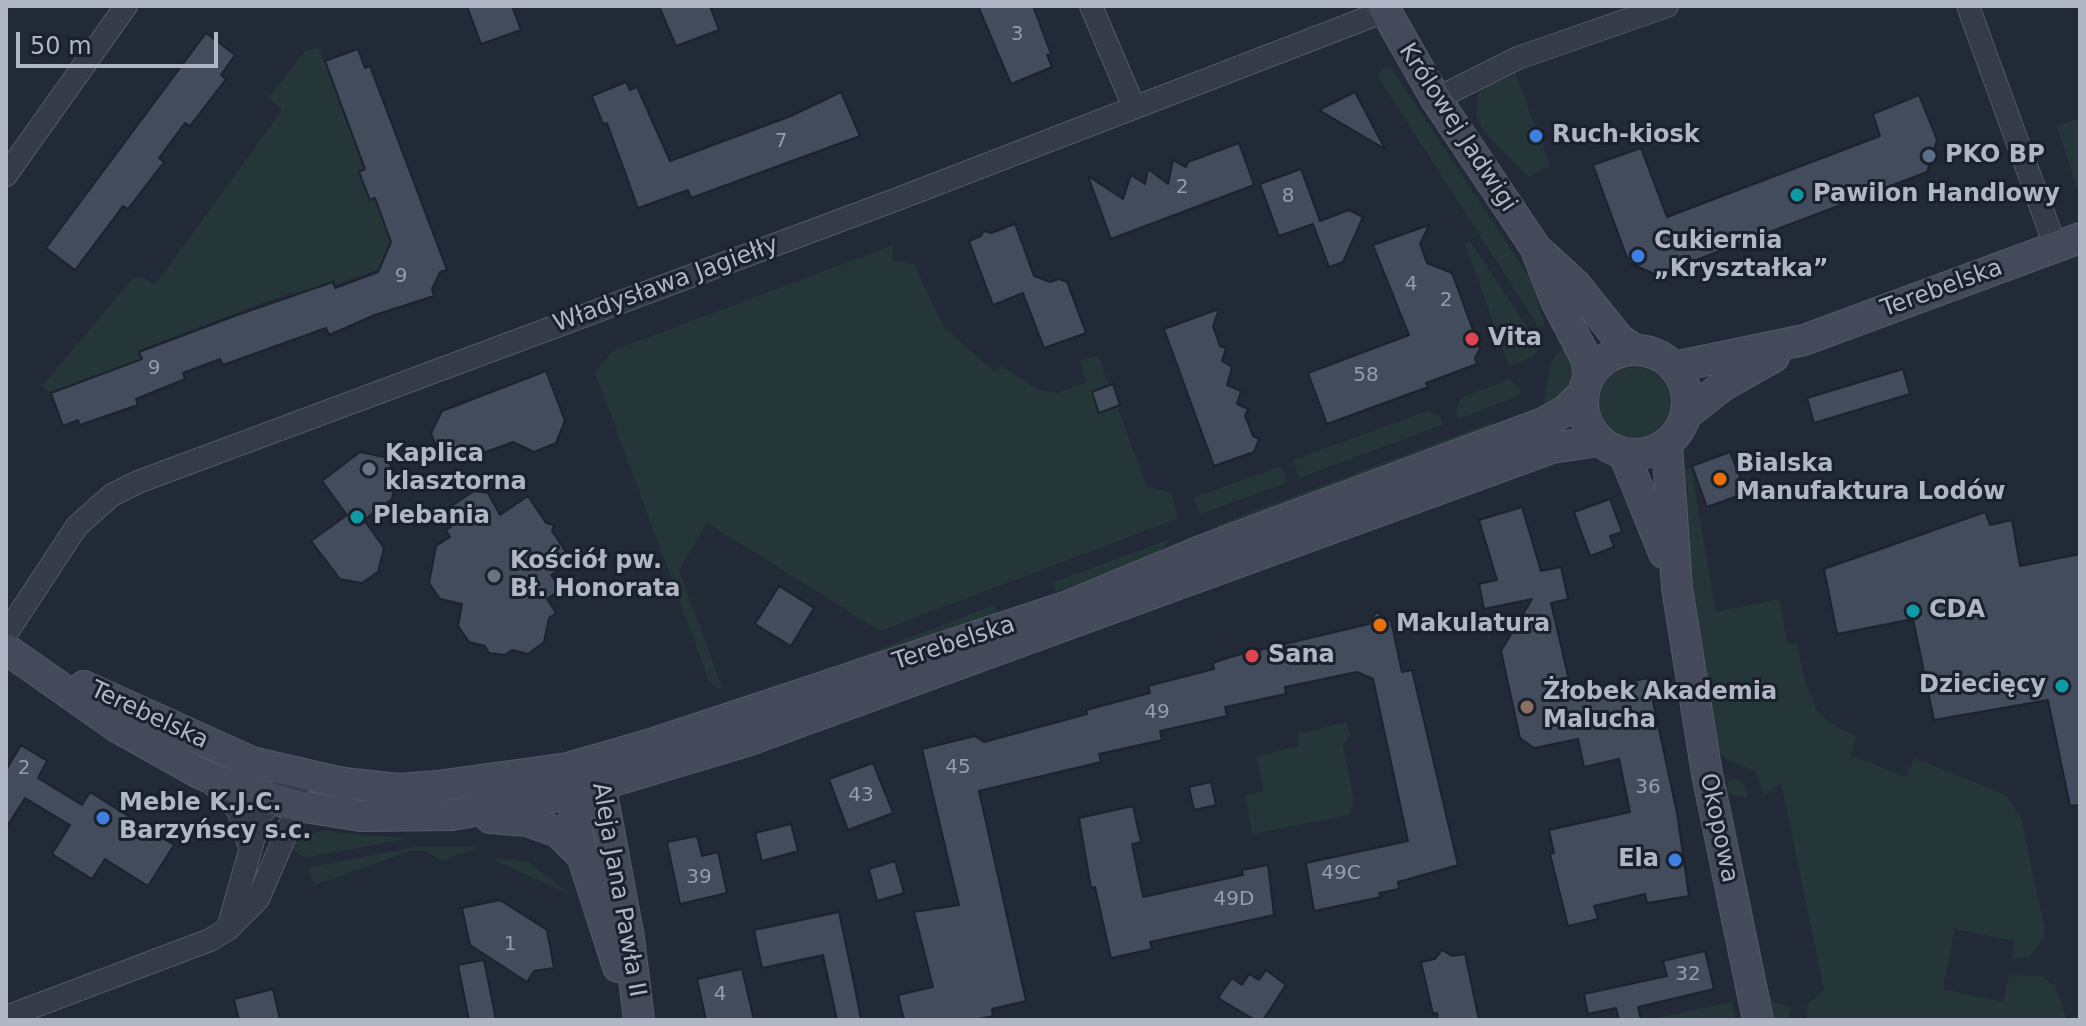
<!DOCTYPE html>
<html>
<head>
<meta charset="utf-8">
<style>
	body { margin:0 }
	#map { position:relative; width:2086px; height:1026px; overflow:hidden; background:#222937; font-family:"DejaVu Sans",sans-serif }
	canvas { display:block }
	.frame { position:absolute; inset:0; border:8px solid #b0b6c4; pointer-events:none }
	.scale { position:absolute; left:16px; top:32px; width:202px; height:36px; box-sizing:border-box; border:4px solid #b0b6c4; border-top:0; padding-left:10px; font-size:24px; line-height:28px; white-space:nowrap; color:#b0b6c4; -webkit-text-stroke:6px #1b212c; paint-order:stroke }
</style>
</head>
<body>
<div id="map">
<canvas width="2086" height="1026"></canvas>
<div class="frame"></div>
<div class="scale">50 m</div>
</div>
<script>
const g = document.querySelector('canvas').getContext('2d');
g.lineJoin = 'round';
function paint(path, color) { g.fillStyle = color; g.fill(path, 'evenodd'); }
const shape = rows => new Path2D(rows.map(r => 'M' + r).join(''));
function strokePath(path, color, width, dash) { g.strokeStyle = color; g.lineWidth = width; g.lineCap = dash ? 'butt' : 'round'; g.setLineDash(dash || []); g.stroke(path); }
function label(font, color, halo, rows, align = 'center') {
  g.font = font + ' "DejaVu Sans",sans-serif'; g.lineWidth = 6; g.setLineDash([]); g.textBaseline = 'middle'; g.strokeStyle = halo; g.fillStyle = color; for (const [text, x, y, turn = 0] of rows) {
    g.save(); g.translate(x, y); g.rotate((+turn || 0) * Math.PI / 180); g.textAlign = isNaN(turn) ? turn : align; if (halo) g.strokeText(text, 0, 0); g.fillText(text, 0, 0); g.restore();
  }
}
const green = shape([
	[319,47,391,242,379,269,294,300,292,292,139,350,141,360,49,392,42,386,133,278,143,277,155,285,282,110,268,98,304,52],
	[1390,66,1532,281,1545,327,1538,326,1378,77,1382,68],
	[1516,75,1550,165,1529,177,1484,132,1476,116,1479,93,1488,85],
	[2080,118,2080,186,2076,187,2057,126],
	[1470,241,1537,342,1539,348,1533,357,1509,366,1465,244],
	[893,245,893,261,914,264,944,327,995,372,1001,366,1037,389,1057,393,1087,382,1080,361,1098,355,1147,487,1170,492,1179,518,880,631,707,523,679,570,723,689,716,688,709,681,595,372,612,351],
	[1571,344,1576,373,1573,383,1547,410,1544,403,1550,366,1557,353],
	'1599 403a36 36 0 1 1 72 0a36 36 0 1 1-72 0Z',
	[1510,379,1520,389,1519,396,1458,419,1456,410,1462,397],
	[1427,411,1440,416,1442,425,1299,478,1293,460],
	[1490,423,1506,426,1226,528,1214,526],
	[1281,466,1287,483,1200,514,1193,498],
	[1691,467,1716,612,1779,599,1788,645,1797,643,1805,681,1816,709,1830,723,1857,736,1850,755,1906,777,1914,758,2006,795,2021,818,2045,929,2044,937,2030,956,2012,960,2015,941,1955,929,1943,989,2003,1002,2009,975,2041,976,2055,986,2067,1020,1807,1020,1807,1004,1824,990,1781,783,1764,795,1756,772,1726,759,1717,751,1703,689,1695,603,1677,497,1688,495,1684,472],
	[1173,538,1155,556,1056,592,1052,583],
	[994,605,998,613,825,670],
	[1347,722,1350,736,1343,745,1354,800,1349,815,1252,834,1245,795,1263,791,1257,756,1299,746,1298,734],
	[1730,780,1738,780,1745,785,1748,798,1729,794,1771,1001,1792,1008,1787,1020,1774,1020,1770,1016,1723,791],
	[323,830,362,835,410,838,305,858,290,848,296,839],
	[414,847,480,847,442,861,424,851,410,851,318,884,313,882,308,868],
	[499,858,529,862,572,896,494,860],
	[1732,1002,1735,1020,1648,1020]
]);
const building = shape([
	[467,6,512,6,521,30,481,44,467,6],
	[659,6,710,6,719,30,676,46,659,6],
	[978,6,1033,6,1051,54,1047,55,1052,67,1011,84,978,6],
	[206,33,235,55,221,75,226,79,190,126,185,123,159,158,164,162,128,209,123,206,75,270,46,248,206,33],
	[358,49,365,68,370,66,447,270,440,272,432,289,434,296,375,315,329,335,326,328,223,365,220,359,183,373,185,379,136,399,138,405,80,425,78,420,63,426,51,393,142,359,139,352,240,314,333,282,335,288,378,272,391,242,375,198,370,200,359,172,365,169,325,61,358,49],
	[626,82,630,90,637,87,670,161,791,116,841,92,860,136,691,198,688,190,638,208,607,123,603,124,592,96,626,82],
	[1355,92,1385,149,1319,110,1355,92],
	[1919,95,1937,140,1927,172,1657,275,1629,263,1593,165,1641,148,1667,217,1880,136,1873,114,1919,95],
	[1239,143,1254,185,1111,239,1088,176,1123,199,1131,175,1145,184,1148,169,1168,184,1173,160,1186,167,1188,162,1239,143],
	[1301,169,1320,221,1349,210,1363,217,1343,262,1329,267,1313,224,1279,236,1260,184,1301,169],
	[1015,224,1034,276,1050,282,1059,279,1067,282,1086,333,1044,348,1023,293,993,305,969,241,981,236,984,231,991,233,1015,224],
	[1429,225,1420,244,1427,263,1452,273,1480,349,1475,358,1477,364,1426,383,1428,387,1327,424,1308,373,1409,335,1373,245,1429,225],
	[1219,309,1213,326,1220,346,1226,348,1222,361,1232,367,1227,385,1241,391,1237,404,1248,409,1245,416,1253,436,1259,439,1254,452,1214,466,1164,329,1219,309],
	[1903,369,1910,394,1814,423,1807,398,1903,369],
	[546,371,565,421,556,443,534,452,513,442,461,461,438,452,431,433,442,411,546,371],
	[1113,384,1120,405,1099,413,1092,392,1113,384],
	[360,452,384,457,397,474,392,499,364,520,384,548,378,572,362,583,340,579,311,541,347,515,322,481,360,452],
	[1730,452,1746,493,1707,507,1692,466,1730,452],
	[474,491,488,493,500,515,528,496,546,523,554,525,552,531,572,561,551,575,561,589,547,599,556,613,549,618,544,642,528,654,512,650,505,655,489,653,485,646,469,642,458,626,462,604,440,599,429,583,436,546,450,537,446,530,451,527,450,507,474,491],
	[1610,499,1622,532,1610,536,1614,547,1590,556,1574,512,1610,499],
	[1522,507,1541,571,1561,567,1568,599,1551,603,1572,693,1648,678,1677,813,1689,896,1647,903,1645,894,1594,906,1598,919,1568,926,1550,854,1554,853,1549,830,1630,812,1619,759,1584,767,1578,739,1534,748,1520,738,1501,651,1532,599,1484,609,1479,584,1497,580,1479,520,1522,507],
	[1985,512,1990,525,2012,520,2020,566,2080,554,2080,805,2070,806,2048,700,1934,720,1913,619,1837,634,1824,569,1985,512],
	[779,586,814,608,791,646,755,624,779,586],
	[1376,612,1391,621,1402,672,1412,670,1458,865,1398,882,1399,889,1379,893,1381,897,1314,911,1306,863,1408,841,1373,679,1357,672,1285,687,1286,694,1225,707,1227,716,1160,731,1162,740,1099,754,1101,762,979,791,1026,1001,992,1009,993,1016,975,1020,904,1020,898,995,933,987,914,912,959,905,922,749,975,736,984,742,1087,714,1086,710,1150,693,1148,686,1214,669,1213,663,1230,657,1369,624,1376,612],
	[21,745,47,761,38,778,82,805,90,792,174,845,148,886,105,859,92,879,52,854,70,825,25,798,6,828,6,770,21,745],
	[873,763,893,813,848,830,829,779,873,763],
	[1211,782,1216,805,1194,810,1189,787,1211,782],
	[1133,806,1141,842,1132,844,1143,897,1243,875,1242,870,1268,865,1274,915,1150,942,1152,949,1111,958,1095,887,1091,888,1079,818,1133,806],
	[791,824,798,851,762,861,755,833,791,824],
	[697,836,702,856,718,852,727,893,680,904,667,842,697,836],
	[895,861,904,893,877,901,869,869,895,861],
	[500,900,547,930,554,968,534,971,527,982,470,945,462,908,500,900],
	[839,912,855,988,861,1020,837,1020,823,955,762,968,754,930,839,912],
	[1442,950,1452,956,1465,954,1479,1020,1438,1020,1437,1013,1433,1014,1421,962,1435,959,1442,950],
	[1705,951,1714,989,1638,1007,1641,1020,1619,1020,1616,1008,1588,1014,1584,994,1667,976,1663,961,1705,951],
	[484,960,496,1020,469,1020,458,965,484,960],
	[742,969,754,1020,706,1020,697,979,742,969],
	[1266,970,1286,985,1263,1020,1255,1020,1218,998,1232,978,1242,985,1249,974,1259,980,1266,970],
	[273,989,280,1020,239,1020,234,999,273,989]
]);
const street = shape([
	[1091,6,1134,107],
	[1968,6,2056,248],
	[1436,99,1518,58,1667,6],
	[6,175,126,6],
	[6,634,77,526,112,495,138,482,895,200,1385,11],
	[209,781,228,797,239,812,249,845],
	[228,928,260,816,280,790],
	[6,1017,210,940,228,929,258,899,298,806,296,775]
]);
const secondary = shape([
	[1383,6,1436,99,1535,247,1556,301,1586,358,1589,376],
	[1539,251,1576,285,1619,339,1635,350],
	'1583 402a52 52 0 1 1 104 0a52 52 0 1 1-104 0Z',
	[1674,367,1804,340,2080,238],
	[1686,415,1724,385,1774,357],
	[1667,445,1677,588,1707,774,1758,1020],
	[1624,454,1664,553],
	[6,649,117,727,199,773,242,790,298,806,361,816,452,815,570,794,747,741,1552,448,1599,441],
	[84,686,252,762,343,783,399,789,437,786,568,768,648,745,1068,606,1203,550,1543,423,1565,411,1583,394],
	[597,766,629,938,639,1020],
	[569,774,581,852,618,967],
	[490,818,527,821,558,832,582,856]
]);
const markers = [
	[1536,136,8,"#3f7fe0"],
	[1929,156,8,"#5c6f8a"],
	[1797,195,8,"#0f9aa8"],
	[1638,256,8,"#3f7fe0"],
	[1472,339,8,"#e0444e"],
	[369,469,8,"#6b7280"],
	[1720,479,8,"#e8710a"],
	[357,517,8,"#0f9aa8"],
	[494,576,8,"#6b7280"],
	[1913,611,8,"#0f9aa8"],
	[1380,625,8,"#e8710a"],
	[1252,656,8,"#e0444e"],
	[2062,686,8,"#0f9aa8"],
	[1527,707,8,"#8d6e63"],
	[103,818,8,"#3f7fe0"],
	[1675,860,8,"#3f7fe0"]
];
const numberNames = [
	["3",1017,35],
	["7",781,142],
	["2",1182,188],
	["8",1288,197],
	["9",401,277],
	["4",1411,285],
	["2",1446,301],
	["9",154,369],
	["58",1366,376],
	["49",1157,713],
	["45",958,768],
	["2",24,769],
	["36",1648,788],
	["43",861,796],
	["49C",1341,874],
	["39",699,878],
	["49D",1234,900],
	["1",510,945],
	["32",1688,975],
	["4",720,995]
];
const streetNames = [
	["Królowej Jadwigi",1457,128,57],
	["Władysława Jagiełły",666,285,-20],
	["Terebelska",1942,289,-20],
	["Terebelska",954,644,-18],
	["Terebelska",149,716,25],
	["Okopowa",1718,828,78],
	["Aleja Jana Pawła II",618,890,80]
];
const poiNames = [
	["Ruch-kiosk",1552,136],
	["PKO BP",1945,156],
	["Pawilon Handlowy",1813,195],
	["Cukiernia",1654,242],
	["„Kryształka”",1654,270],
	["Vita",1488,339],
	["Kaplica",385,455],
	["klasztorna",385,483],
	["Bialska",1736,465],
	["Manufaktura Lodów",1736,493],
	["Plebania",373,517],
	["Kościół pw.",510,562],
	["Bł. Honorata",510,590],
	["CDA",1929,611],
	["Makulatura",1396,625],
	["Sana",1268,656],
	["Dziecięcy",2046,686,"right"],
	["Żłobek Akademia",1543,693],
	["Malucha",1543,721],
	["Meble K.J.C.",119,804],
	["Barzyńscy s.c.",119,832],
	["Ela",1659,860,"right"]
];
paint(green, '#253639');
paint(building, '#434c5c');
strokePath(building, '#1d222e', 2);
strokePath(street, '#535965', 24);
strokePath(secondary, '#535965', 32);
strokePath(street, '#353b48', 22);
strokePath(secondary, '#444a5a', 30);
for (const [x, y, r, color] of markers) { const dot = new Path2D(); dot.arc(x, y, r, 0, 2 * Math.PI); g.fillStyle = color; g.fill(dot); strokePath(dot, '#1b212c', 3); }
label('20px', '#959caa', null, numberNames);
label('24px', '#b0b6c4', '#1b212c', streetNames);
label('bold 24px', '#b0b6c4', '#1b212c', poiNames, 'left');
</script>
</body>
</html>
